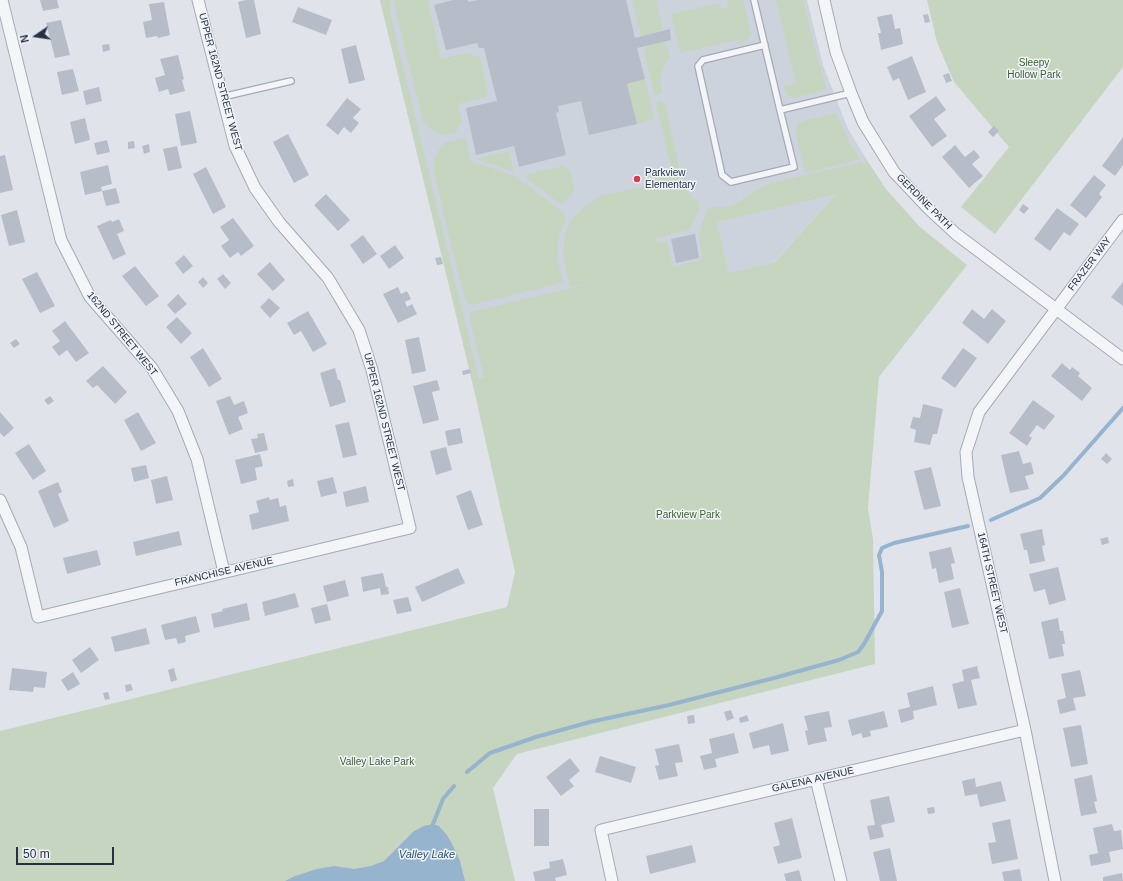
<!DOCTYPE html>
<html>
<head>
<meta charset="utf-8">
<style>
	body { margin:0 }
	#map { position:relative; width:1123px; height:881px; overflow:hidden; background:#e0e4ea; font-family:Arial,sans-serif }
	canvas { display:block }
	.north { position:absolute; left:16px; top:16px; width:40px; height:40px; -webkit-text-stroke:3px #f0f3f8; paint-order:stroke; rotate:257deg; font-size:11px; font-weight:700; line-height:16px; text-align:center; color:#263244 }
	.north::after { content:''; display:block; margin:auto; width:14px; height:18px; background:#263244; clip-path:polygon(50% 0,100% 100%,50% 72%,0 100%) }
	.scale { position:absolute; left:16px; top:847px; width:98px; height:18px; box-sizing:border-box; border:2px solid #263244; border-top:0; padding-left:5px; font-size:12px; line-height:14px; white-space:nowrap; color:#263244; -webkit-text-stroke:3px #f0f3f8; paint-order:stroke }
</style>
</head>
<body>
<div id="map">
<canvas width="1123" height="881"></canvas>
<div class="north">N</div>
<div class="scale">50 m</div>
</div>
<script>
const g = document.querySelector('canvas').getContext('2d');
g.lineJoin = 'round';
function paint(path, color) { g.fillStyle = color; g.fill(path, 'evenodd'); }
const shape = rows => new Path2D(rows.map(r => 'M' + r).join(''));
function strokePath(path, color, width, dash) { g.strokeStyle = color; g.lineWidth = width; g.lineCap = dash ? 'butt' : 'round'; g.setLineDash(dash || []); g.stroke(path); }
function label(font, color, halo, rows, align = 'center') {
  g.font = font + ' Arial,sans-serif'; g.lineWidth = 3; g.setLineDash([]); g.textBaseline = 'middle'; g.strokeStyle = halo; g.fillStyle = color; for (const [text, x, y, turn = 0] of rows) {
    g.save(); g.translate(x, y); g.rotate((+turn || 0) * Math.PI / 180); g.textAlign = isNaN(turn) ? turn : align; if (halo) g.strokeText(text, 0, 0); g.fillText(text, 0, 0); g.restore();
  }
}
const built = shape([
	[380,0,807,0,823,65,848,129,867,160,722,320,472,381]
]);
const green = shape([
	[380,0,390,0,391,17,479,379,484,377,469,316,471,312,596,282,570,287,563,254,565,234,570,221,587,204,601,196,644,186,643,178,672,171,656,104,660,101,665,103,683,185,691,197,699,202,699,209,690,230,656,238,658,243,667,241,673,267,703,259,699,238,700,231,702,223,709,207,726,207,735,204,753,192,770,183,862,162,864,164,867,160,886,189,920,227,967,265,879,377,868,508,873,539,875,664,517,754,493,788,515,881,0,881,0,731,507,607,515,572,472,381],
	[836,194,774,263,728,273,717,222],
	[394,0,428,0,441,59,467,53,480,57,488,93,486,97,458,104,462,121,456,132,442,135,439,134,428,127,422,119,397,15],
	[632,0,656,0,663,28,660,31,643,36,640,33],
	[727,0,742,0,744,3,751,34,747,41,738,44,737,40,680,53,671,14,720,3,721,9,728,7],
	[776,0,803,0,817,56,826,86,825,90,794,98,788,96,785,92,784,86,796,83],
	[927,0,1123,0,1123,67,995,234,961,207,1009,147,954,82,937,42],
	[662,42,667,44,670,57,664,65,662,72,660,81,662,91,660,94,655,95,654,94,644,50,647,45],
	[645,79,654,119,637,124,627,84],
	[836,113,850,143,860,159,805,173,796,135,797,125,799,122],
	[466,138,471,161,515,176,564,213,566,220,559,235,558,244,557,257,563,282,561,283,471,305,466,302,448,233,433,167,434,159,441,146,446,142],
	[509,151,514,172,476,159],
	[563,166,570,170,574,187,574,192,562,205,526,178,529,174]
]);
const water = shape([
	[433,824,439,826,447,835,453,846,460,861,465,881,285,881,295,876,317,869,334,866,354,869,371,866,384,861,414,831,424,826]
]);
const stream = shape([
	[991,520,1040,498,1063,476,1123,408],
	[467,772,490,753,536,737,590,722,669,705,774,678,839,660,858,652,864,644,882,611,882,572,879,555,882,548,894,543,968,526],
	[433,824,443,799,454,786]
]);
const building = shape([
	[40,0,57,0,59,8,43,11],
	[246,0,254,0,261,34,246,38,238,2],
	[453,0,468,0,468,2,478,0,626,0,635,38,670,29,671,40,637,48,645,79,627,84,637,124,589,135,581,101,558,106,559,112,556,113,566,155,519,167,514,146,476,155,466,108,497,101,484,48,479,48,477,43,446,50,434,5],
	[164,2,170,35,158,38,157,36,146,38,143,22,152,20,149,4],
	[298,7,332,20,326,35,292,22],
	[892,14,895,29,900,28,903,44,881,50,878,33,881,33,877,17],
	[928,14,930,22,925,23,923,15],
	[61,20,70,55,55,58,46,23],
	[109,44,110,50,103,52,102,45],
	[356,45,365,80,349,84,341,49],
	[178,55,184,79,182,80,185,91,170,95,168,89,159,92,155,78,165,75,160,59],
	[912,56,926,92,908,100,899,78,893,81,887,67],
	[73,69,79,91,62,95,57,72],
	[949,73,952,81,946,83,943,75],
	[99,87,102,101,86,105,83,91],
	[936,96,946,110,934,119,947,136,932,147,909,116],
	[347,98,361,109,353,118,359,123,351,133,344,127,338,135,326,125],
	[190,111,197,143,181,146,175,114],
	[85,118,90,140,75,144,70,122],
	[994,126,999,131,993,137,988,132],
	[288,134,309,175,294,183,273,142],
	[1123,137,1123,165,1115,176,1102,166],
	[107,140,110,152,97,155,94,143],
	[134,141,135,148,128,149,128,142],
	[149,144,150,152,144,154,142,146],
	[955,145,965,157,974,150,980,157,972,164,983,176,969,188,942,157],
	[177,146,182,168,168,171,163,149],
	[5,155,13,190,0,193,0,156],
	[108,165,112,184,101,187,102,191,85,195,80,172],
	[206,167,226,207,213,214,193,174],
	[1094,175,1106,185,1099,194,1102,197,1086,218,1070,205],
	[116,188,120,203,106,206,102,191],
	[326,194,350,220,338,231,314,205],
	[1023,204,1029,208,1024,214,1019,210],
	[1057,208,1079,224,1070,236,1064,232,1050,251,1034,239],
	[17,210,25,242,9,246,1,215],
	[233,218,254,246,241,256,238,252,230,258,221,246,229,240,220,227],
	[119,219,124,231,117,234,126,254,113,260,97,226,111,220,112,222],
	[695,234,699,258,676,263,671,239],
	[363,235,377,254,363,264,350,245],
	[395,245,404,258,389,269,380,256],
	[184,255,193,266,183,274,175,263],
	[441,257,443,264,437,265,435,258],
	[270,262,285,280,273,291,257,274],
	[135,266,159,296,146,306,122,276],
	[37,272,55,306,40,313,22,279],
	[223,274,231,283,225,289,217,279],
	[203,277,208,283,203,288,198,282],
	[1123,282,1123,306,1111,297],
	[398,287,401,294,407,291,411,299,405,302,407,307,412,304,417,314,398,323,383,294],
	[178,294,187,304,175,314,167,305],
	[269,298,280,308,270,318,260,307],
	[972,309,984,319,992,309,1006,321,988,344,962,323],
	[308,311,327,344,313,352,301,331,294,335,287,323],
	[177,317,192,333,181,344,166,327],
	[65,321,89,353,76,362,67,350,59,356,52,347,60,341,52,331],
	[419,337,426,371,412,374,405,340],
	[16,339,20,344,14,348,10,343],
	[203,348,222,379,209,387,190,357],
	[963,348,977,358,955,388,941,378],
	[1062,363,1070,370,1072,367,1080,373,1078,376,1092,388,1082,401,1051,376],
	[103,366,127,392,115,404,97,385,93,388,86,381],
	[335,368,338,380,340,380,346,402,330,407,320,373],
	[470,369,471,373,463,375,462,371],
	[437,380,440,390,432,392,439,420,423,424,413,386],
	[50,396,54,401,48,405,44,400],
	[230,396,234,405,244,401,248,413,238,417,243,429,229,435,216,401],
	[1033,400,1055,416,1044,430,1037,425,1029,436,1032,438,1027,446,1009,433],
	[923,404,943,409,937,434,933,434,930,445,914,442,916,430,910,428,913,417,920,418],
	[0,412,14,428,4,437,0,433],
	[138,412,156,443,141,451,124,420],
	[349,422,357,455,343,458,335,425],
	[460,428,463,443,448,446,445,431],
	[264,433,268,450,255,453,251,439,258,438,257,434],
	[29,444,46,471,33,480,15,453],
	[446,447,452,470,436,475,430,451],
	[1019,451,1023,464,1031,462,1034,474,1025,476,1029,489,1010,493,1001,455],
	[1106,453,1112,459,1107,464,1101,459],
	[260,454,263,466,255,468,257,480,241,484,235,460],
	[146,465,149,478,134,482,131,468],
	[931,467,941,506,924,510,914,471],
	[167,476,173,500,156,504,151,480],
	[333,477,337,493,321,497,317,481],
	[293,479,294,486,288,487,287,481],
	[58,482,62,492,58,494,69,521,54,528,38,491],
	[366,486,369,502,346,507,343,492],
	[471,490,483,525,468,530,456,496],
	[269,497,270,500,278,498,280,507,286,505,289,521,252,530,249,515,259,512,256,501],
	[1042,529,1045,545,1042,546,1045,561,1030,564,1027,550,1024,550,1020,534],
	[179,531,182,545,136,556,133,542],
	[1108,537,1109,543,1102,545,1100,539],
	[951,547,955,563,951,564,954,579,939,583,936,568,932,569,929,552],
	[97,550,101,565,67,574,63,558],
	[1058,567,1066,600,1049,605,1045,589,1034,592,1029,574],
	[458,568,465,583,422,602,415,587],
	[383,573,386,587,388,587,389,594,381,595,380,588,363,592,361,577],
	[345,580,349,596,327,602,323,586],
	[960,588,969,624,952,628,944,592],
	[295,593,299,607,265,616,262,602],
	[408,597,412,611,397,614,393,600],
	[247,603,250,620,214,628,211,614,223,611,222,609],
	[327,604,331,620,315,624,311,608],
	[196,616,200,632,185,636,186,642,178,644,176,638,165,640,161,625],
	[1058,618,1060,631,1063,631,1065,644,1062,644,1064,656,1049,659,1041,622],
	[146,628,150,644,115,652,111,637],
	[90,647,99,660,81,673,72,660],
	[977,666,980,678,971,680,977,705,958,709,952,684,964,681,962,670],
	[12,668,47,672,45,688,34,687,33,692,9,690],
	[174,668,177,680,171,682,168,670],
	[1080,670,1086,696,1073,698,1076,710,1060,714,1057,700,1066,698,1061,674],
	[73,672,80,684,68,691,61,680],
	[131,684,133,690,126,692,125,685],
	[933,686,937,705,913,711,914,719,901,723,898,710,910,707,907,693],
	[108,692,110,699,105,700,103,693],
	[731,710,734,718,727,721,724,712],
	[829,711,832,727,824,728,827,741,808,745,805,731,808,730,804,716],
	[884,711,888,727,870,731,871,736,863,738,861,733,852,736,848,720],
	[694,715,695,723,688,724,687,716],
	[747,715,749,721,740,723,739,718],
	[783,723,789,751,771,755,769,745,753,749,749,733],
	[1081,725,1088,764,1071,767,1063,728],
	[734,733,739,753,715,759,717,767,704,770,700,756,712,753,709,739],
	[679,744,683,762,675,763,678,776,659,780,655,766,659,765,655,749],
	[600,756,636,767,631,783,595,772],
	[570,758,580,771,569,780,574,786,561,796,546,777],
	[1092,775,1097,801,1094,802,1097,813,1081,816,1074,779],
	[975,778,976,787,1001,781,1006,801,980,807,977,794,965,796,962,781],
	[889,796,895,822,881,825,884,837,870,840,867,826,875,825,870,800],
	[934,807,935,813,928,814,927,808],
	[534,809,549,809,549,846,534,846],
	[792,818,802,858,778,864,773,847,780,845,774,823],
	[1010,819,1018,859,992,864,988,843,996,842,992,823],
	[1112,824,1114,831,1121,830,1123,849,1109,852,1111,862,1091,866,1089,855,1098,853,1093,828],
	[692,845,696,862,650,874,646,856],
	[890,848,897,881,880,881,873,852],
	[563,859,567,875,555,878,556,881,535,881,533,872,550,868,549,862],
	[1020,869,1022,881,1004,881,1002,872],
	[799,870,802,881,786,881,784,874],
	[1122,873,1123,881,1103,881,1103,877]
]);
const lane = shape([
	[754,0,780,110,851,93],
	[765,45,703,60,698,66,722,175,731,182,794,167,780,110],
	[222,97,291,81]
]);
const street = shape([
	[2,0,61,240,90,297,152,368,178,411,197,459,224,572],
	[824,0,836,52,851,93,863,122,894,172,929,209,956,234,1123,359],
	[0,500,21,547,38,617,410,528,372,370,359,330,328,278,279,222,255,188,235,146,198,0],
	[816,779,841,881],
	[612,881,601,830,1025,730],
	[1055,881,1025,730,968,477,966,452,979,412,1123,220]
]);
const markers = [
	[637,179,4,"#dd3755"]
];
const parkNames = [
	["Sleepy",1034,63],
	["Hollow Park",1034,75],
	["Parkview Park",688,515],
	["Valley Lake Park",377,762]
];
const streetNames = [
	["UPPER 162ND STREET WEST",220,82,75],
	["GERDINE PATH",924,202,45],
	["FRAZER WAY",1090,264,-53],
	["162ND STREET WEST",122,334,51],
	["UPPER 162ND STREET WEST",384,422,76],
	["FRANCHISE AVENUE",224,572,-13],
	["164TH STREET WEST",992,583,77],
	["GALENA AVENUE",813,780,-13]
];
const poiNames = [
	["Parkview",645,173],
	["Elementary",645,185]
];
const waterNames = [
	["Valley Lake",427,855]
];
paint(built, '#cdd3dd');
paint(green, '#c6d5c0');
paint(water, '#97b4cf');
strokePath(stream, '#97b4cf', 4);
paint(building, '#b6bdc9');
strokePath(lane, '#a4abb5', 8);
strokePath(street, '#a4abb5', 13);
strokePath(lane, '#f3f5f8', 5.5);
strokePath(street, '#f3f5f8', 11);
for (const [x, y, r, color] of markers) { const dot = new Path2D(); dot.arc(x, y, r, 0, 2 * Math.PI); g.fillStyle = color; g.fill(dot); strokePath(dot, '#f0f3f8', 1.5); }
label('10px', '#3c6132', '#f0f3f8', parkNames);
label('10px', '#263244', '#f0f3f8', streetNames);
label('10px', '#263244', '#f0f3f8', poiNames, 'left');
label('italic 11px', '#2c527c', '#f0f3f8', waterNames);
</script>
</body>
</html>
